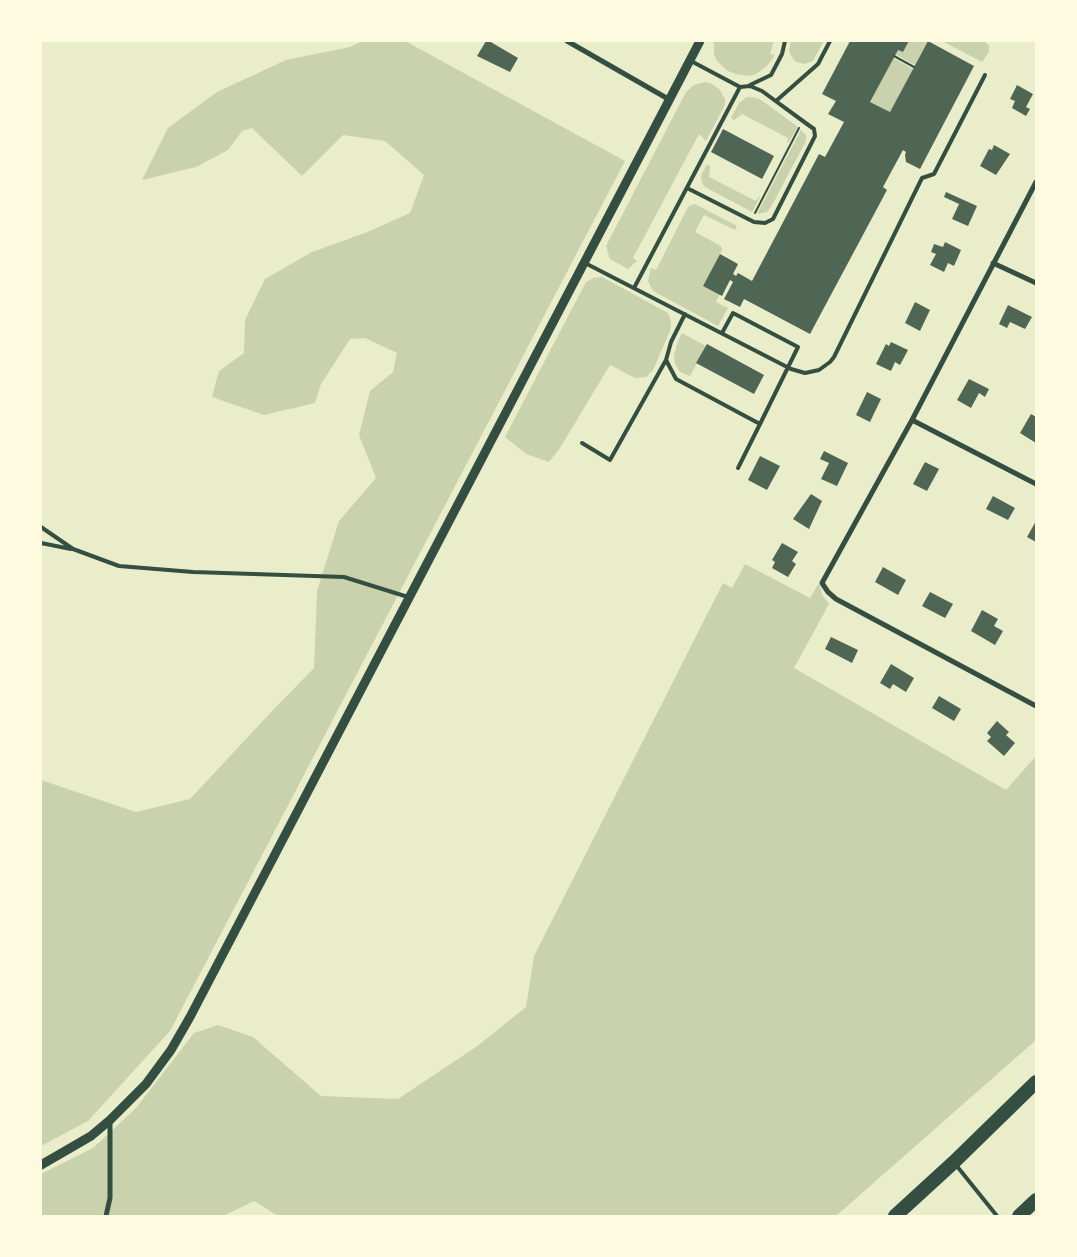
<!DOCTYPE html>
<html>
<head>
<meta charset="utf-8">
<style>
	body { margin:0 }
	#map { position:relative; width:1077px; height:1257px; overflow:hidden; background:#e9edc9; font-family:"Work Sans",sans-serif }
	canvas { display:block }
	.frame { position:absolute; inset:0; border:42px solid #fefae0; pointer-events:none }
</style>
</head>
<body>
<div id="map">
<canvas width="1077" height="1257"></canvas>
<div class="frame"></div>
</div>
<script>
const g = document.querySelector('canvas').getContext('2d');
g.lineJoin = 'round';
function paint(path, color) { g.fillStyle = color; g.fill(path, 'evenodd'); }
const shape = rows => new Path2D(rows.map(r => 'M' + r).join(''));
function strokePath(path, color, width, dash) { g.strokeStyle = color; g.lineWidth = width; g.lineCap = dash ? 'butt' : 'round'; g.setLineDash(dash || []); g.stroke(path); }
const green = shape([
	[362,41,405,41,625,161,170,1031,88,1121,41,1146,41,780,136,812,190,799,274,709,314,668,317,591,339,521,376,478,359,435,370,391,393,372,397,353,365,338,350,339,321,384,315,403,264,415,212,397,219,371,244,353,245,320,265,279,312,252,365,233,410,213,424,175,385,141,343,135,302,176,252,128,242,131,228,150,196,167,142,180,168,128,217,92,286,60,350,47],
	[714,41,774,41,770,54,775,55,767,66,756,74,750,76,736,74,728,71,717,61,714,54],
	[791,41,824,41,815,57,813,61,804,64,796,62,791,56,789,49],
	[909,41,928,41,915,65,895,54,898,50,903,52],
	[942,41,983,41,989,45,989,52,982,62],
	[893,58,913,69,890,112,870,102],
	[705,82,710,83,719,89,725,99,725,105,706,141,699,134,633,258,637,261,628,269,610,259,606,246,686,92,694,85],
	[747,97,757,98,761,100,798,127,788,143,787,142,788,138,742,114,734,120,731,118,739,103],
	[801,130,806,135,806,141,771,207,767,212,757,214],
	[707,164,710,166,709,177,756,201,759,196,760,197,752,212,705,187,702,183,701,176],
	[695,204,737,226,735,230,704,215,695,232,721,246,722,250,703,286,720,294,716,302,728,308,718,326,653,291,648,281,651,268,656,270,686,211,689,206],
	[602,277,668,313,671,321,670,331,653,370,646,377,635,378,610,365,560,448,549,462,526,454,505,437,586,282,593,278],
	[682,333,706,346,690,376,680,372,675,364,674,355,678,341],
	[745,564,810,598,819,583,822,595,829,604,794,668,1006,790,1036,756,1036,1040,836,1216,278,1216,254,1201,223,1216,41,1216,41,1174,93,1148,136,1108,194,1033,218,1025,253,1037,321,1096,398,1099,476,1047,526,1007,534,956,723,583,732,588]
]);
const building = shape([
	[486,41,489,41,518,58,510,72,477,56],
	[850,41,909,41,903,52,898,50,870,102,890,112,928,41,974,66,920,169,906,162,905,155,906,152,903,150,883,187,887,190,810,334,744,299,740,307,724,299,733,282,730,280,722,296,703,286,720,254,738,264,733,274,736,276,738,273,752,281,819,154,825,157,844,122,828,114,836,101,822,94],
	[1017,85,1033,94,1026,107,1030,109,1026,116,1012,108,1015,101,1010,99],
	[723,129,774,156,762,179,711,152],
	[994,145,1010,154,996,175,980,166,989,149,992,150],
	[946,192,977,206,968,226,952,219,959,204,944,197],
	[945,242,961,250,954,266,948,263,944,272,930,265,936,254,931,252,934,244,943,247],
	[915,302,930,310,920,331,905,323],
	[1008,305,1032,317,1025,329,1010,322,1007,328,999,324],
	[891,342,908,350,900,365,895,362,891,371,876,364,886,344,889,346],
	[707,344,764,375,754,394,696,363],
	[969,379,989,389,985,397,979,393,971,408,957,400],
	[867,392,881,399,870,422,856,415],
	[1031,414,1036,417,1036,443,1020,433],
	[824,451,848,463,837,486,821,479,829,463,820,459],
	[760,456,780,466,767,490,748,480],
	[925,462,939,469,927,491,913,484],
	[811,494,822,501,809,529,793,519],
	[993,496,1015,508,1008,520,986,509],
	[1036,521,1036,542,1027,537],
	[782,543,798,552,792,561,796,564,788,577,772,568,775,562,772,560],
	[883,567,906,580,898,595,875,582],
	[930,592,953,604,945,618,922,606],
	[982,610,998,619,994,626,1003,631,995,645,971,631],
	[831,637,858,650,852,663,825,649],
	[891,664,914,678,906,692,893,684,890,689,880,683],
	[939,696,961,709,954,721,932,708],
	[997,721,1009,732,1006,735,1015,743,1004,756,987,741,991,737,987,733]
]);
const path = shape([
	[894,56,914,67],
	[755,213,799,128]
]);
const service = shape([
	[750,85,771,75,782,54,785,41],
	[776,101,818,64,830,41],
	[687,188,754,222,765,223,773,219,815,136,814,129,807,124,762,91,750,86,740,87,691,61],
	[585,263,791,369,805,373,819,370,830,362,834,357,922,178,934,174,985,75],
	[634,288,740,87],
	[666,360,676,379,760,424,798,347,733,313,722,333],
	[582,443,610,460,666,360,671,342,685,314],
	[738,468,760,424],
	[41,527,73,549,119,566,193,572,344,577,408,597],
	[41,543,71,549],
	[956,1165,997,1216]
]);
const minor = shape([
	[567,41,670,100],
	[1036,182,912,420,822,583,828,592,836,599,1036,706],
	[993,263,1036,283],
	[912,420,1036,484],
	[106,1216,110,1198,110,1120]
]);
const tertiary = shape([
	[41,1165,91,1136,110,1120,146,1084,171,1050,190,1017,700,41]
]);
const motorway = shape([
	[895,1216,954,1162,1036,1082],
	[1019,1216,1036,1200]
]);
paint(green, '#cad2ad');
paint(building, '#4f6655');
strokePath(path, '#344e41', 2);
strokePath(service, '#344e41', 4);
strokePath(minor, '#344e41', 5);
strokePath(tertiary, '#344e41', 9);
strokePath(motorway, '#344e41', 14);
</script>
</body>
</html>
